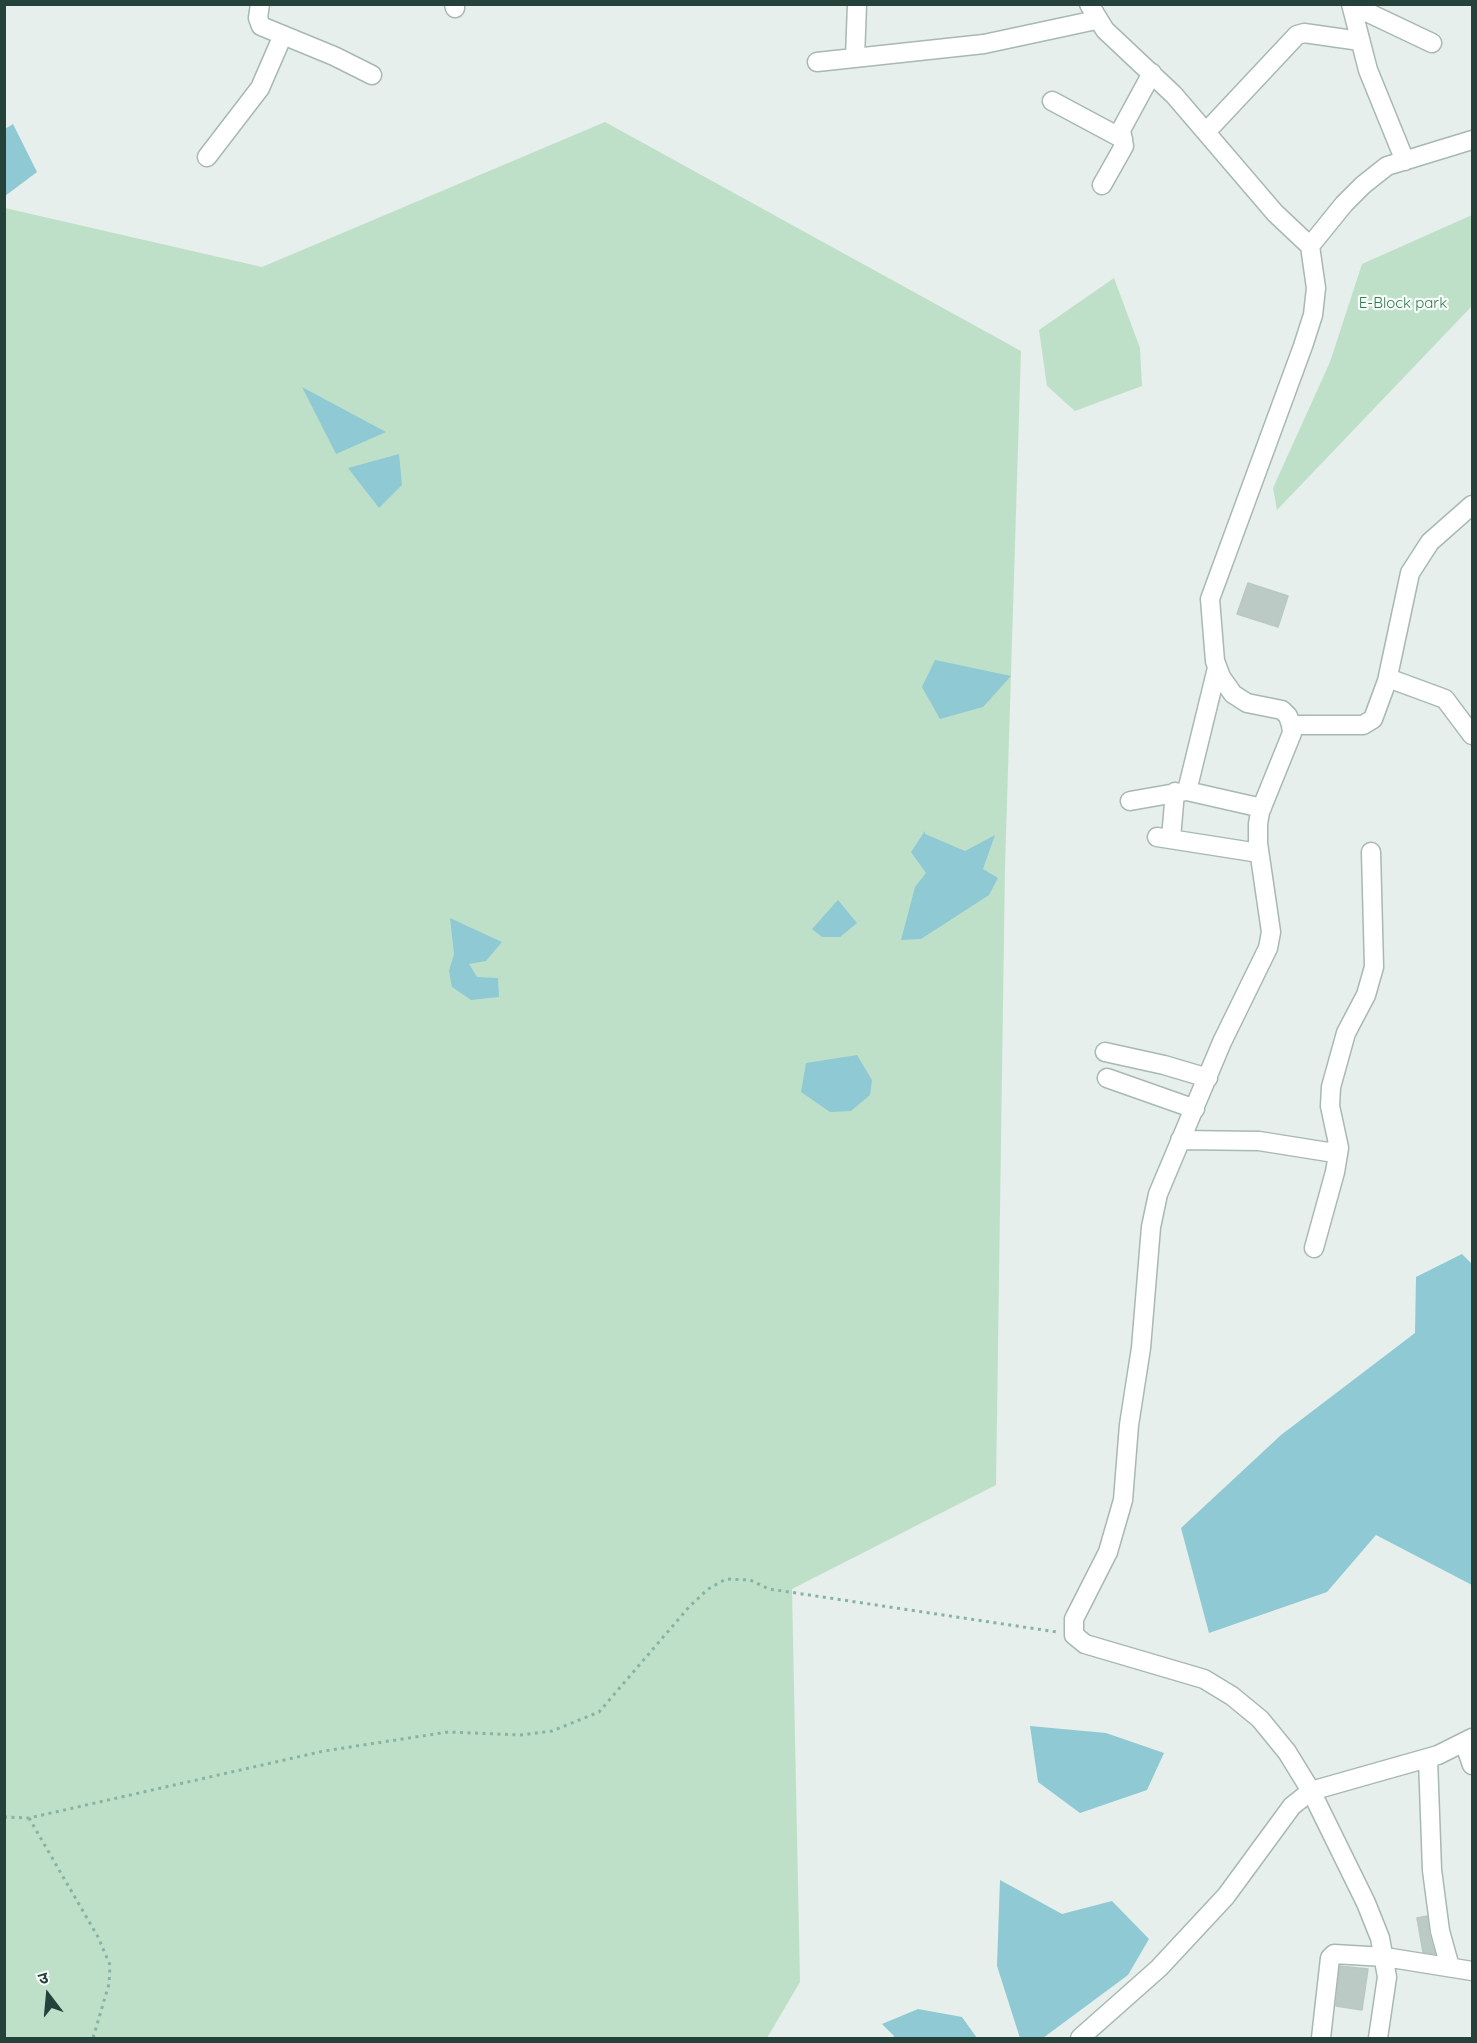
<!DOCTYPE html>
<html>
<head>
<meta charset="utf-8">
<style>
	body { margin:0 }
	#map { position:relative; width:1477px; height:2043px; overflow:hidden; background:#e6efeb; font-family:Quicksand,"Noto Sans Devanagari",sans-serif }
	canvas { display:block }
	.frame { position:absolute; inset:0; border:6px solid #24423a; pointer-events:none }
	.north { position:absolute; left:18px; top:1965px; width:60px; height:60px; -webkit-text-stroke:4px #f7fbf9; paint-order:stroke; rotate:344deg; font-size:16px; font-weight:700; line-height:24px; text-align:center; color:#24423a }
	.north::after { content:''; display:block; margin:auto; width:21px; height:27px; background:#24423a; clip-path:polygon(50% 0,100% 100%,50% 72%,0 100%) }
</style>
</head>
<body>
<div id="map">
<canvas width="1477" height="2043"></canvas>
<div class="frame"></div>
<div class="north">उ</div>
</div>
<script>
const g = document.querySelector('canvas').getContext('2d');
g.lineJoin = 'round';
function paint(path, color) { g.fillStyle = color; g.fill(path, 'evenodd'); }
const shape = rows => new Path2D(rows.map(r => 'M' + r).join(''));
function strokePath(path, color, width, dash) { g.strokeStyle = color; g.lineWidth = width; g.lineCap = dash ? 'butt' : 'round'; g.setLineDash(dash || []); g.stroke(path); }
function label(font, color, halo, rows, align = 'center') {
  g.font = font + ' Quicksand,sans-serif'; g.lineWidth = 4.5; g.setLineDash([]); g.textBaseline = 'middle'; g.strokeStyle = halo; g.fillStyle = color; for (const [text, x, y, turn = 0] of rows) {
    g.save(); g.translate(x, y); g.rotate((+turn || 0) * Math.PI / 180); g.textAlign = isNaN(turn) ? turn : align; if (halo) g.strokeText(text, 0, 0); g.fillText(text, 0, 0); g.restore();
  }
}
const green = shape([
	[605,122,1021,351,1005,867,996,1485,792,1589,800,1982,767,2038,5,2038,5,208,262,267],
	[1472,215,1472,306,1277,510,1273,488,1330,362,1362,264],
	[1114,278,1140,348,1142,386,1075,411,1047,386,1039,330]
]);
const water = shape([
	[13,124,37,172,5,196,5,129],
	[302,387,386,432,336,454],
	[399,454,402,485,379,508,348,468],
	[935,660,1011,676,983,707,940,719,922,687],
	[925,831,925,834,965,851,995,835,983,869,998,878,989,895,921,939,901,940,915,887,926,873,911,852],
	[838,900,857,923,840,937,822,937,812,929],
	[450,918,502,942,486,961,469,964,477,977,498,978,499,997,471,1000,452,987,449,971,454,954],
	[857,1055,872,1080,870,1095,851,1111,830,1112,801,1092,806,1063],
	[1462,1254,1472,1264,1472,1585,1376,1535,1327,1592,1209,1633,1181,1528,1281,1435,1415,1333,1416,1277],
	[1030,1726,1106,1733,1164,1753,1147,1790,1080,1813,1038,1782],
	[1000,1880,1062,1914,1112,1901,1149,1939,1128,1975,1043,2038,1020,2038,997,1966],
	[918,2009,962,2017,977,2038,893,2038,894,2036,882,2024]
]);
const building = shape([
	[1248,583,1288,596,1278,627,1237,614,1248,583],
	[1427,1916,1429,1934,1435,1954,1423,1952,1417,1918,1427,1916],
	[1340,1966,1368,1969,1362,2010,1336,2006,1340,1966]
]);
const path = shape([
	[4,1817,29,1818,324,1751,448,1732,521,1735,552,1731,599,1712,689,1607,708,1589,726,1579,750,1580,769,1589,1057,1632],
	[29,1818,98,1937,110,1965,109,1984,93,2038]
]);
const street = shape([
	[260,4,258,18,261,26,334,56,372,75],
	[454,4,455,8],
	[1089,4,1105,30,1174,95,1275,213,1310,246,1316,288,1313,315,1303,346,1210,599,1215,661,1221,677,1233,694,1247,703,1282,710,1288,716,1291,725,1292,733,1260,812,1258,824,1258,843,1271,932,1268,948,1222,1042,1158,1194,1151,1227,1141,1348,1129,1425,1123,1500,1108,1552,1074,1619,1074,1635,1085,1644,1204,1679,1232,1696,1260,1719,1287,1752,1311,1791,1366,1903,1380,1938,1387,1977,1378,2038],
	[1351,4,1368,70,1405,161],
	[1352,5,1432,43],
	[855,58,857,4],
	[817,62,984,44,1096,20],
	[1052,101,1123,139],
	[1206,132,1297,35,1304,33,1360,41],
	[207,157,260,88,283,35],
	[1102,185,1124,146,1121,130,1152,73],
	[1310,246,1344,204,1363,185,1387,166,1472,140],
	[1388,678,1445,699,1472,735],
	[1291,725,1363,725,1373,719,1387,681,1410,573,1430,542,1472,505],
	[1187,791,1217,668],
	[1130,801,1187,791,1262,808],
	[1157,837,1259,853],
	[1171,838,1175,792],
	[1105,1052,1164,1065,1208,1078],
	[1107,1078,1195,1109],
	[1180,1140,1259,1141,1328,1152,1339,1148,1330,1106,1331,1087,1346,1033,1366,995,1374,967,1371,852],
	[1314,1248,1335,1172,1339,1148],
	[1464,1742,1472,1765],
	[1428,1759,1432,1870,1440,1931,1450,1967],
	[1080,2038,1159,1968,1226,1896,1292,1806,1311,1791,1438,1755,1472,1738],
	[1321,2038,1330,1958,1334,1954,1385,1957,1472,1971]
]);
const parkNames = [
	["E-Block park",1403,303]
];
paint(green, '#bfe0c8');
paint(water, '#8ec9d4');
paint(building, '#bbcac4');
strokePath(building, '#b8c9c2', 1.5);
strokePath(street, '#a8b8b2', 21);
strokePath(path, '#86b3a5', 3, [3, 4.5]);
strokePath(street, '#fff', 18);
label('15px', '#2d7a4b', '#f7fbf9', parkNames);
</script>
</body>
</html>
